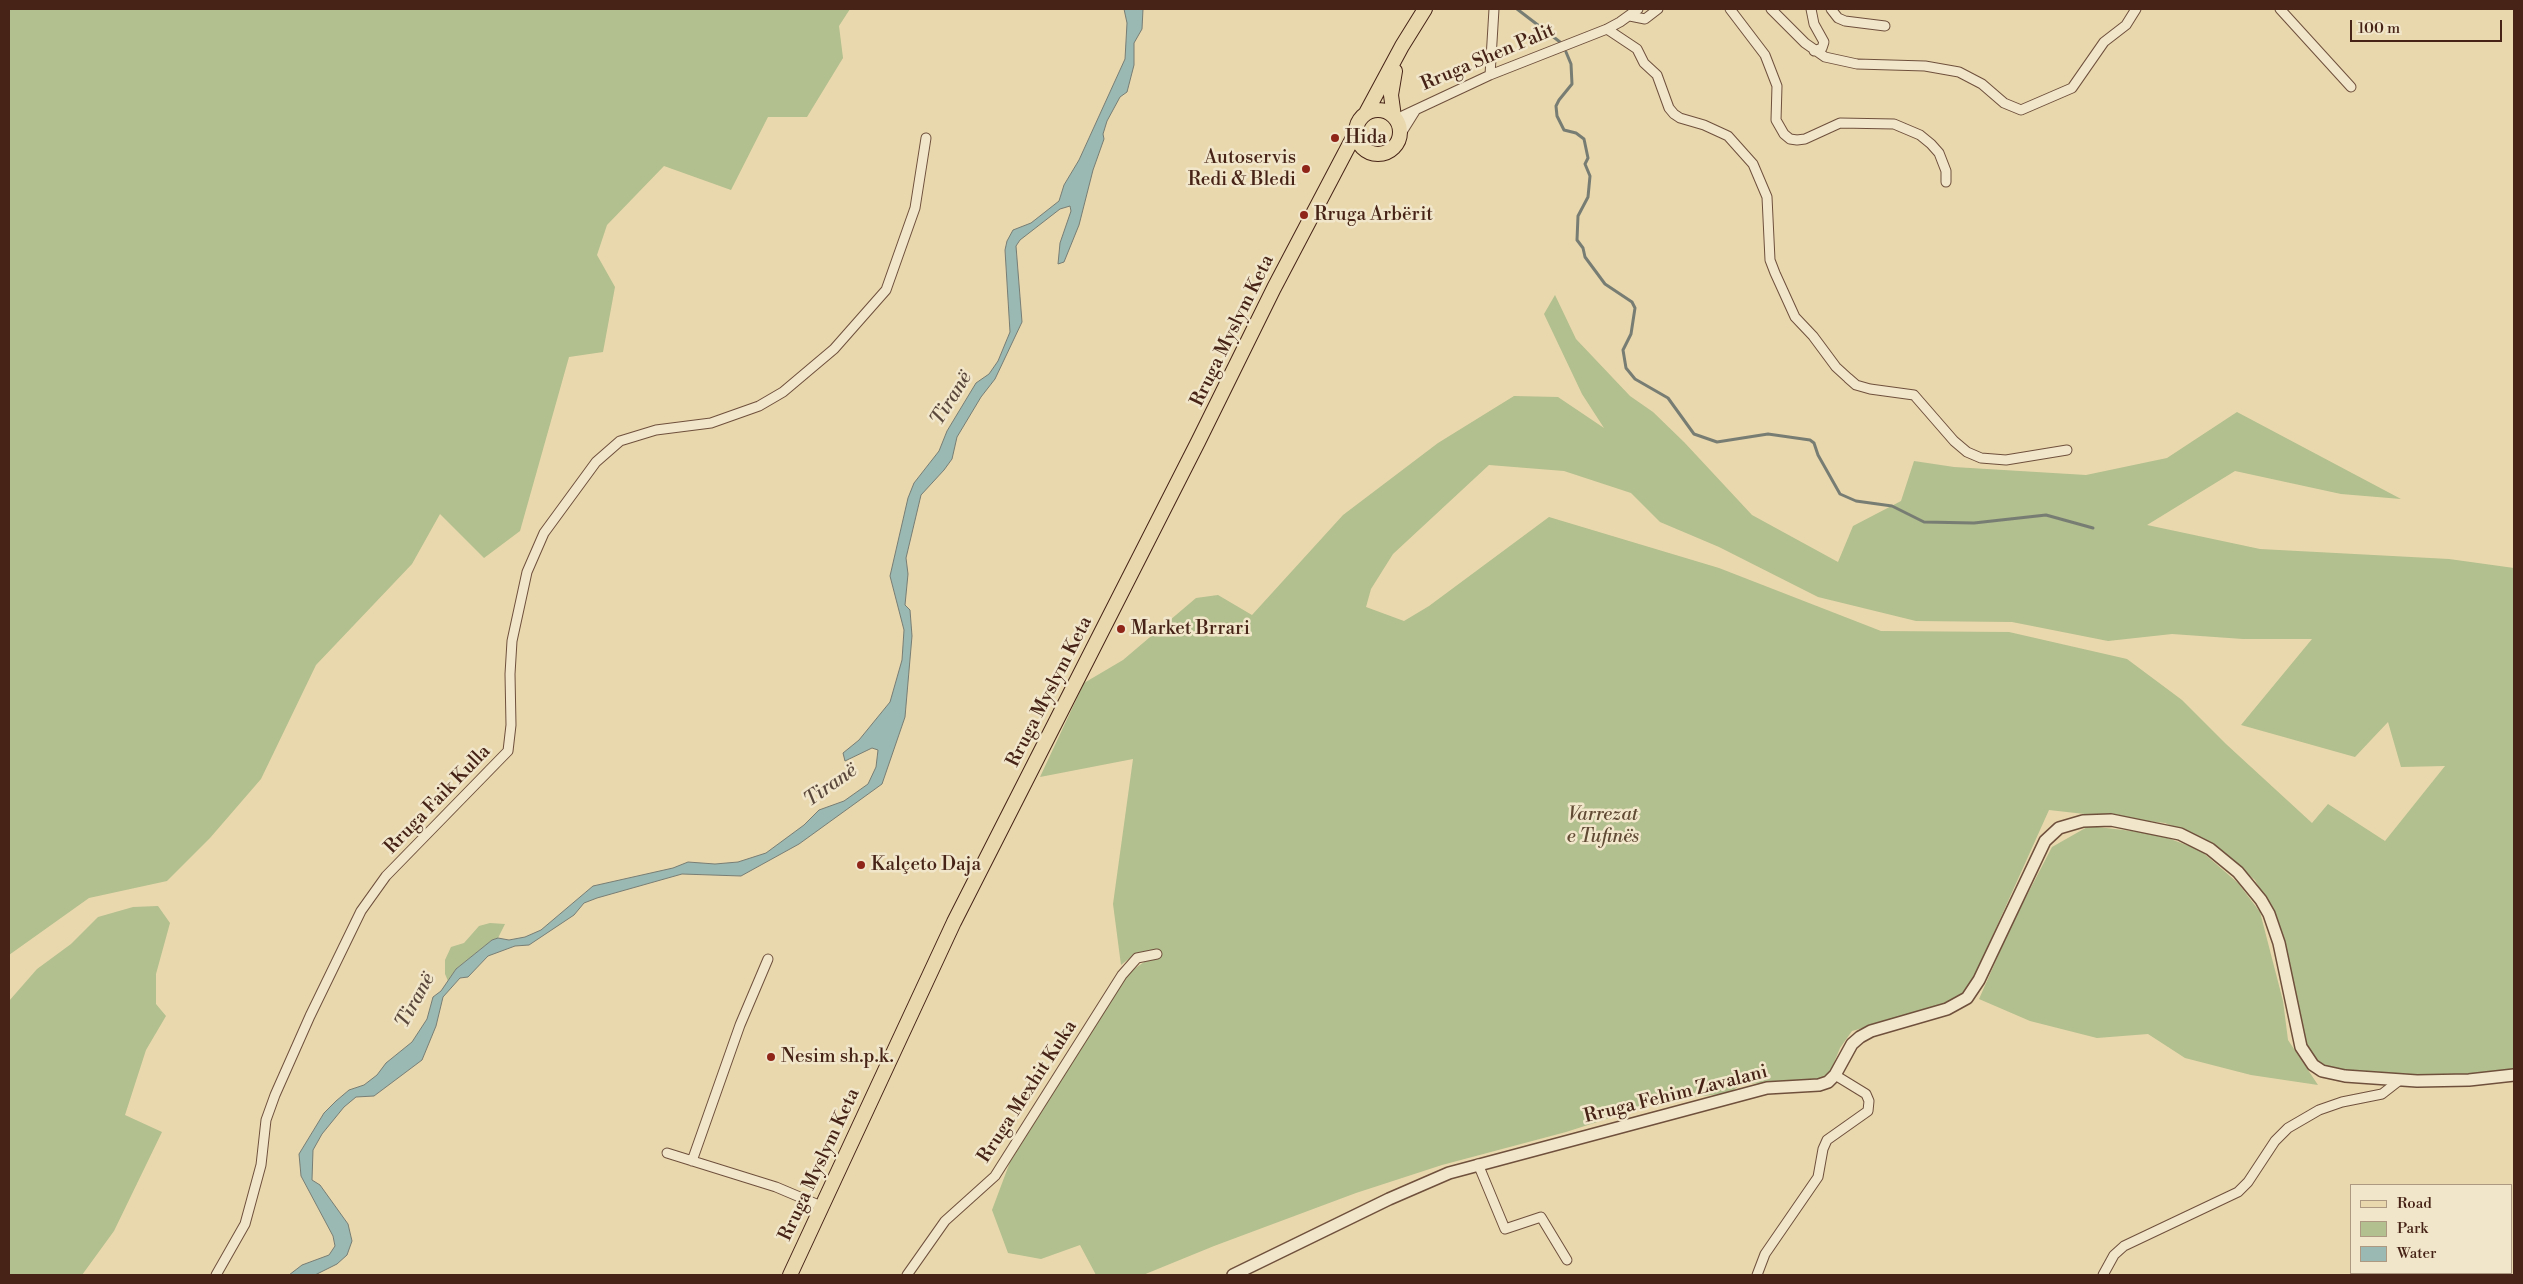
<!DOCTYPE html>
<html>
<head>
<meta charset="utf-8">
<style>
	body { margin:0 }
	#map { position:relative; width:2523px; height:1284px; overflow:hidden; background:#e9d8ae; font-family:"Libre Bodoni",serif }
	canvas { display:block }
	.frame { position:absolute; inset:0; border:10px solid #462316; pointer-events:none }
	.legend { position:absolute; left:2350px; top:1184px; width:162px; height:90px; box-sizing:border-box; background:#f1e6ca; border:1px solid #ad9882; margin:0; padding:6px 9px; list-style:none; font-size:15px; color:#462316 }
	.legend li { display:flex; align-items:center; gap:10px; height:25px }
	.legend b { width:25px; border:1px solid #ad9882 }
	.scale { position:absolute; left:2350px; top:20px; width:152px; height:22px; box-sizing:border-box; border:2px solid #462316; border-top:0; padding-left:6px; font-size:15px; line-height:18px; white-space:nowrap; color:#462316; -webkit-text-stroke:4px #f1e6ca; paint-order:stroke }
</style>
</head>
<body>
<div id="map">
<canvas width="2523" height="1284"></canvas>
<div class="frame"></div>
<ul class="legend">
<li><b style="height:6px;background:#e9d8ae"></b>Road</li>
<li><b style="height:14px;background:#b2bf8e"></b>Park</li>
<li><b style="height:14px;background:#99b9b2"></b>Water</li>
</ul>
<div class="scale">100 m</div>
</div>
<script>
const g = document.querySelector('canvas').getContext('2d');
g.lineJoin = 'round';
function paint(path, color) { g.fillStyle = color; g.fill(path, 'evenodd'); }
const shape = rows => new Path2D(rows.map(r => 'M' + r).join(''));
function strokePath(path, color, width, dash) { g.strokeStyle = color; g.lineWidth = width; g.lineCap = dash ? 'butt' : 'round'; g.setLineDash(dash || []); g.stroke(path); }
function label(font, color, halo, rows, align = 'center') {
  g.font = font + ' "Libre Bodoni",serif'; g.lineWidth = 5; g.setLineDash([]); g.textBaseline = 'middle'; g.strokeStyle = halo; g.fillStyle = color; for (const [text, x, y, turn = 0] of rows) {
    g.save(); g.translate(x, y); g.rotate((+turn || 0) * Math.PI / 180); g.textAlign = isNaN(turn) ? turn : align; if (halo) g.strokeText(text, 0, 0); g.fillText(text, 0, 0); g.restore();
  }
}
const green = shape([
	[9,9,850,9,839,26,843,58,807,117,768,117,731,190,664,166,607,225,597,255,615,287,603,352,569,357,520,531,484,558,440,514,412,564,316,665,261,779,210,838,167,881,89,898,9,955],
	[1555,295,1576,339,1630,396,1653,412,1684,442,1752,515,1838,562,1853,526,1901,501,1914,461,1954,467,2086,475,2167,458,2237,412,2401,499,2341,494,2235,471,2147,525,2260,549,2449,559,2514,568,2514,1069,2481,1074,2408,1074,2325,1069,2310,1055,2304,1040,2283,935,2255,880,2209,842,2165,823,2049,810,1969,988,1952,1003,1852,1031,1840,1048,1831,1070,1826,1075,1815,1081,1741,1084,1730,1093,1666,1100,1566,1132,1442,1165,1356,1193,1214,1246,1143,1275,1096,1275,1080,1245,1041,1259,1008,1253,992,1210,1010,1162,1119,987,1131,971,1147,960,1135,954,1121,965,1113,904,1133,759,1040,777,1084,683,1123,660,1196,598,1218,595,1252,615,1343,515,1438,443,1514,396,1558,397,1604,428,1582,394,1544,314],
	[1489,465,1564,471,1631,493,1660,522,1719,547,1818,597,1916,621,2012,622,2108,641,2172,634,2243,639,2312,639,2241,725,2355,757,2388,722,2401,767,2445,766,2385,841,2328,804,2312,823,2226,744,2182,700,2127,659,2009,632,1881,631,1719,568,1549,517,1429,606,1404,621,1366,607,1371,589,1393,554],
	[2089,826,2157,834,2200,850,2238,883,2260,912,2283,1001,2288,1040,2318,1085,2251,1075,2185,1058,2148,1034,2097,1038,2030,1021,1979,999,2013,922,2052,847],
	[158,906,170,923,156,974,156,1004,166,1016,146,1050,125,1115,162,1132,114,1231,82,1275,9,1275,9,1001,37,969,71,944,98,917,133,907],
	[490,923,505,924,498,938,492,940,456,969,448,981,445,974,445,960,451,947,464,943,479,926]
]);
const water = shape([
	[1124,9,1143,9,1142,29,1134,43,1134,65,1127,92,1120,97,1107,121,1103,134,1104,139,1093,170,1079,225,1064,262,1058,264,1060,243,1071,211,1070,206,1060,209,1020,240,1016,246,1022,322,995,379,981,397,957,437,952,459,944,470,921,495,906,558,908,574,905,605,910,610,912,636,905,717,882,784,799,844,741,876,682,874,597,898,584,903,574,915,529,945,515,946,488,956,468,977,460,978,443,997,436,1026,422,1060,374,1096,356,1097,344,1107,322,1134,313,1150,312,1180,320,1185,348,1224,352,1241,347,1255,337,1264,315,1275,289,1275,302,1265,329,1255,335,1246,333,1236,301,1176,299,1154,324,1113,336,1101,349,1090,364,1085,377,1075,386,1063,412,1042,427,1019,433,997,441,991,456,969,492,940,498,938,509,940,525,937,541,930,593,886,673,868,688,862,715,864,738,862,766,853,804,825,819,810,844,801,868,784,876,767,878,750,872,748,845,761,843,753,859,740,890,702,902,660,904,630,890,576,908,498,914,483,939,451,947,431,976,383,989,374,998,361,1010,332,1005,250,1007,241,1013,230,1031,223,1059,201,1064,185,1079,160,1125,59,1127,23,1124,9]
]);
const stream = shape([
	[1517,9,1560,42],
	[1566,52,1571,64,1572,84,1559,100,1556,106,1557,116,1564,130,1576,133,1584,139,1588,158,1585,164,1590,176,1588,197,1578,216,1577,240,1583,248,1585,257,1605,284,1632,302,1635,308,1631,334,1623,350,1626,368,1635,379,1668,398,1694,434,1717,442,1768,434,1810,440,1814,443,1818,455,1840,494,1856,501,1892,506,1924,522,1974,523,2046,515,2093,528]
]);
const minor = shape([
	[1730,9,1765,55,1777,86,1776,120,1784,134,1790,139,1797,140,1805,139,1840,123,1894,124,1920,135,1931,144,1939,153,1946,171,1946,182],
	[1771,9,1805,43,1825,57,1857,64,1925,66,1959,72,1982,84,2004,103,2021,110,2072,88,2104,42,2126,25,2136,9],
	[1811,9,1814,24,1824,42,1822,48,1814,51],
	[1831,9,1838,18,1845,21,1885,26],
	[2280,9,2351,87],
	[1630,16,1645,19,1658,9],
	[1607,29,1637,49,1644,63,1657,75,1669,108,1674,114,1680,118,1704,125,1728,136,1753,164,1767,197,1770,260,1775,273,1795,317,1813,336,1836,367,1848,378,1856,385,1870,389,1914,395,1954,441,1967,452,1981,458,2006,460,2067,450],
	[1490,75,1494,9],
	[1396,119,1490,75,1607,29,1620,22,1638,9],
	[1400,135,1415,111],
	[667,1153,776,1187,821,1206],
	[692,1161,740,1025,768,959],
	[1478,1164,1505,1229,1541,1217,1567,1260],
	[216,1275,245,1224,261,1165,266,1120,275,1095,310,1016,361,911,386,876,508,751,511,725,510,674,512,641,527,572,544,533,596,462,620,441,656,430,711,423,759,406,783,392,834,349,886,290,915,208,926,138],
	[907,1275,945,1221,995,1176,1122,975,1137,958,1157,954],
	[1757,1275,1765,1254,1818,1177,1823,1149,1827,1140,1868,1111,1869,1101,1866,1094,1835,1075],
	[2103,1275,2114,1255,2124,1246,2238,1192,2248,1182,2275,1141,2288,1128,2319,1110,2342,1102,2382,1094,2400,1080]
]);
const tertiary = shape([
	[1233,1275,1389,1199,1449,1173,1767,1088,1819,1085,1828,1082,1835,1075,1852,1044,1860,1037,1871,1031,1947,1009,1967,998,1979,980,2045,841,2059,828,2083,821,2111,820,2180,834,2210,849,2238,872,2261,900,2269,914,2279,943,2301,1047,2313,1065,2322,1071,2345,1076,2417,1081,2469,1080,2514,1075]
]);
const primary = shape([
	'1356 132a22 22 0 1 1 44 0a22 22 0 1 1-44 0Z',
	[1366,113,1402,46,1425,9],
	[1394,117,1391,95,1395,71],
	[790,1275,954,922,1198,442,1274,288,1356,132]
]);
const markers = [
	[1335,138,5,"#8f2418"],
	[1306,169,5,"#8f2418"],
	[1304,215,5,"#8f2418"],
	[1121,629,5,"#8f2418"],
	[861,865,5,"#8f2418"],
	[771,1057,5,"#8f2418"]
];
const streetNames = [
	["Rruga Shen Palit",1488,58,-23],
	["Rruga Myslym Keta",1233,331,-64],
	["Rruga Myslym Keta",1050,692,-63],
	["Rruga Faik Kulla",438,800,-46],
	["Rruga Mexhit Kuka",1028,1092,-57],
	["Rruga Fehim Zavalani",1676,1095,-14],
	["Rruga Myslym Keta",820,1165,-65]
];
const poiNames = [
	["Hida",1345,138],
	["Autoservis",1296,158,"right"],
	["Redi & Bledi",1296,180,"right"],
	["Rruga Arbërit",1314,215],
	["Market Brrari",1131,629],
	["Kalçeto Daja",871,865],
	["Nesim sh.p.k.",781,1057]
];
const parkNames = [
	["Varrezat",1603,815],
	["e Tufinës",1603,837]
];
const waterNames = [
	["Tiranë",952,399,-58],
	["Tiranë",831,786,-35],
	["Tiranë",416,1001,-61]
];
paint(green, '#b2bf8e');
paint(water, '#99b9b2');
strokePath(water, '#787d74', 1);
strokePath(stream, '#787d74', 3);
strokePath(minor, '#6f503c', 11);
strokePath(tertiary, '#6f503c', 14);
strokePath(primary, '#462316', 16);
strokePath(minor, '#f1e6ca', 9);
strokePath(tertiary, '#f1e6ca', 11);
strokePath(primary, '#e9d8ae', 14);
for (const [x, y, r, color] of markers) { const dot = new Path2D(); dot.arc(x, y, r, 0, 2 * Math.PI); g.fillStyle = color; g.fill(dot); strokePath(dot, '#f1e6ca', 2); }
label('19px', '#462316', '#f1e6ca', streetNames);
label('19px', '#462316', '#f1e6ca', poiNames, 'left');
label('italic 19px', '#614a34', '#f1e6ca', parkNames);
label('italic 20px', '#5b483d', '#f1e6ca', waterNames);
</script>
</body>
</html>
